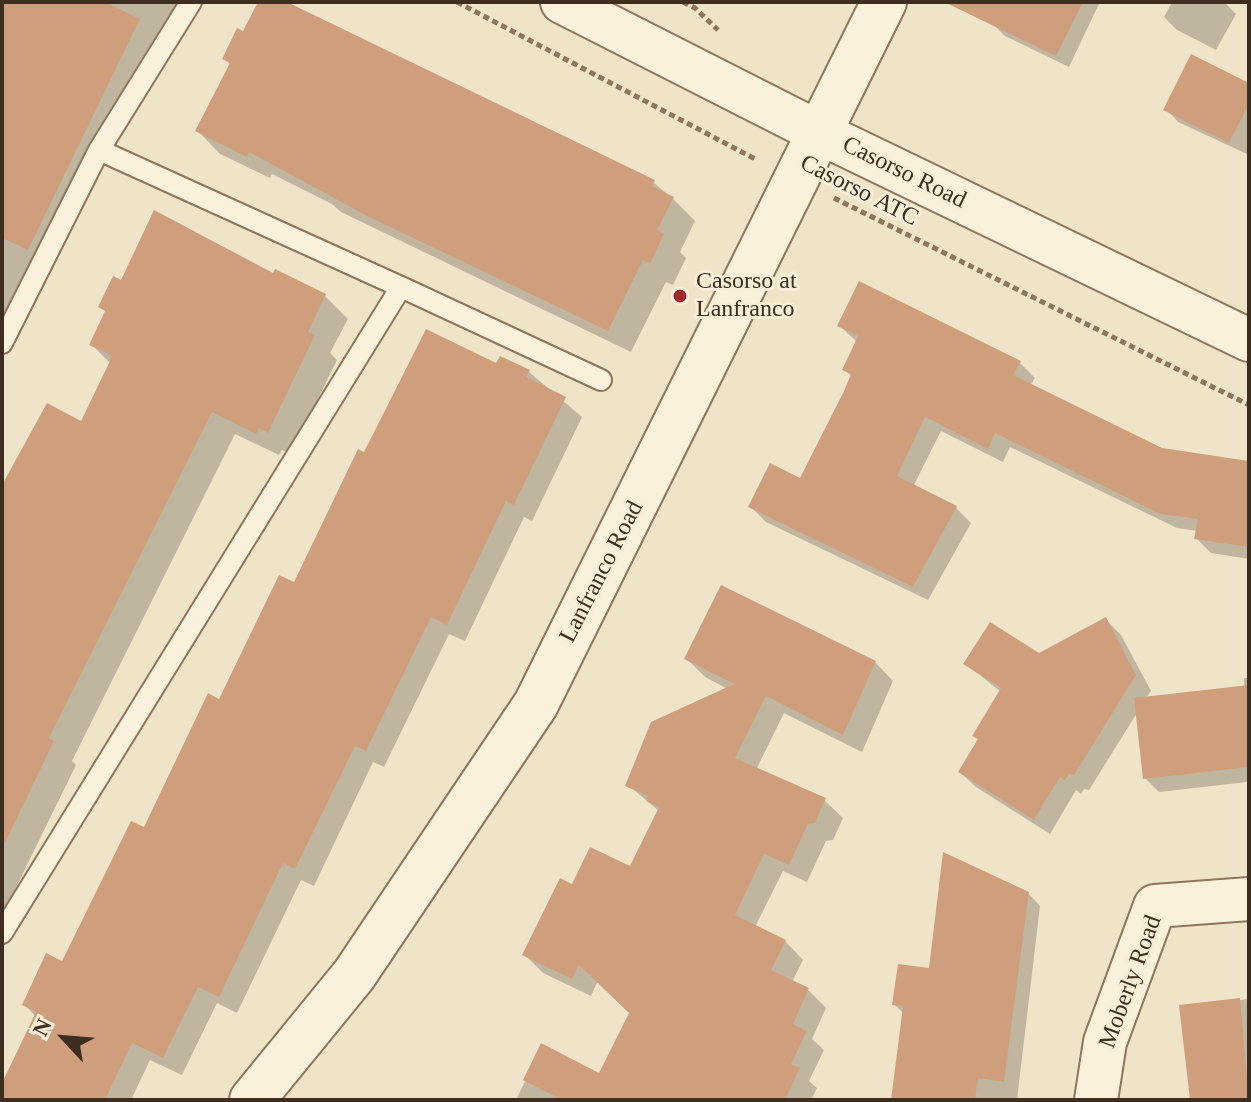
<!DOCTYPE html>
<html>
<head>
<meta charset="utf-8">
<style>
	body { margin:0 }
	#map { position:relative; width:1251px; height:1102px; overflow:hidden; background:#f0e4c8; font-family:"Times New Roman",serif }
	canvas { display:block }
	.frame { position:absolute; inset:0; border:4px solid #3d2e20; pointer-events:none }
	.north { position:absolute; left:24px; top:998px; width:80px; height:80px; -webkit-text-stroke:6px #f7eed8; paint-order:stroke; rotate:296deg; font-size:22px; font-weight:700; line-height:32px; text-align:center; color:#3d2e20 }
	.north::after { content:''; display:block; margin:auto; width:28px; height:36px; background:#3d2e20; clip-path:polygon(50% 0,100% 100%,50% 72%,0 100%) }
</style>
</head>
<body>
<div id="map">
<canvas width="1251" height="1102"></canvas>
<div class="frame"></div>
<div class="north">N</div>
</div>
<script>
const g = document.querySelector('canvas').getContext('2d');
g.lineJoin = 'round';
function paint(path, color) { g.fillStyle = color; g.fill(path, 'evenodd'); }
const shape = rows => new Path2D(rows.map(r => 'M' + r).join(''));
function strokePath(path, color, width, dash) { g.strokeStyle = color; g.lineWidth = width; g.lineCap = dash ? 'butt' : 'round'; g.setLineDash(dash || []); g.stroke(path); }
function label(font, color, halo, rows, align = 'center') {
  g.font = font + ' "Times New Roman",serif'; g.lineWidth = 6; g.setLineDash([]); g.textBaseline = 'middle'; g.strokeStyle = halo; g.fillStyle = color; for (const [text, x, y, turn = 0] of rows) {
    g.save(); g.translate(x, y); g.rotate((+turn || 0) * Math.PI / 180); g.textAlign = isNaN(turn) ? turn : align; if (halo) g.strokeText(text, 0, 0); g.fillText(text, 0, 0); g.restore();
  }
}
const shadow = shape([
	[2,2,182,2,51,272,31,262,2,319],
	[260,2,268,2,653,182,672,198,695,221,680,252,686,258,673,285,666,282,631,352,341,212,332,204,272,174,270,178,220,154,198,131,231,65,224,58,244,34],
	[1003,2,1097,2,1099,4,1069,67,1005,36,993,24],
	[1172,2,1224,2,1236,14,1216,50,1177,30,1164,17],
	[1249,85,1249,155,1178,122,1166,109],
	[274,275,325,296,348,319,330,353,337,360,291,454,282,450,279,455,235,434,72,761,76,765,5,910,2,908,2,490,82,423,111,364,91,344,121,282],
	[839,325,1020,363,1035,378,1030,386,1161,450,1249,463,1249,559,1211,553,1196,538,1198,531,1177,528,1010,447,1003,462,941,431,913,487,956,508,971,523,928,600,766,522,751,507,801,480,852,377,844,369,857,342],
	[497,365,529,372,582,417,532,521,524,517,465,641,449,634,384,767,373,762,314,886,301,880,237,1013,217,1003,182,1075,150,1060,131,1100,5,1100,2,1087,36,1017,24,1004,63,964,220,701,295,585,365,455],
	[1106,620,1121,635,1151,691,1146,698,1244,688,1244,678,1249,678,1249,798,1247,782,1159,792,1145,778,1137,713,1089,790,1084,789,1081,794,1076,790,1050,834,976,787,960,772,979,740,974,735,1001,692,966,664,1039,655],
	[686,658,875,662,893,681,862,752,784,713,756,770,824,800,843,818,833,840,826,841,807,882,783,871,755,927,785,941,803,960,792,982,808,990,826,1008,812,1039,824,1050,809,1081,817,1088,811,1100,516,1100,542,1046,600,1075,631,1013,598,981,591,996,543,973,525,955,573,887,631,868,659,811,628,785,728,689,705,677],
	[1028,893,1040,906,1017,1100,893,1100,904,1014,894,1004,931,970],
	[1249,999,1249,1100,1192,1100,1181,1007]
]);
const building = shape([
	[2,2,105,2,140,19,28,250,2,238],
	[258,2,287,2,655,180,652,186,674,197,657,230,664,234,650,264,643,260,608,331,367,216,249,152,247,157,195,131,230,63,222,59,237,28,243,31],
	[944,2,1083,2,1056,56],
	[1191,54,1249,83,1249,104,1229,143,1163,110],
	[154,210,273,273,275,269,326,294,308,332,315,335,268,433,259,428,256,434,212,412,49,738,54,741,2,849,2,485,47,403,81,421,110,361,111,355,89,345,105,311,98,307,113,276,121,280],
	[859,281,1021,361,1013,375,1162,448,1249,461,1249,547,1194,539,1198,519,1160,514,995,433,988,449,925,417,897,476,957,506,913,587,748,507,770,463,800,478,844,391,851,374,842,370,858,336,837,326],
	[426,329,496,363,500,356,530,370,526,377,566,397,514,505,506,501,447,625,431,617,366,751,355,746,295,869,283,863,219,997,198,987,163,1058,132,1043,105,1100,2,1100,2,1083,36,1012,22,1005,46,953,62,961,131,821,144,827,208,693,219,699,279,575,294,582,358,449,364,452],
	[721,585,876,661,843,735,766,696,735,758,826,798,815,823,808,824,789,865,764,854,735,915,786,940,771,970,809,988,793,1024,807,1031,791,1064,800,1068,785,1100,562,1100,523,1080,541,1043,599,1073,629,1013,579,965,572,979,522,955,560,878,572,884,590,847,630,866,659,807,646,801,648,796,625,786,651,722,734,684,684,659],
	[1106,617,1136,675,1074,775,1069,774,1065,780,1060,777,1034,820,958,772,978,739,972,736,1001,688,963,664,990,622,1039,653],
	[1249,685,1249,767,1143,779,1134,698],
	[943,852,1029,892,1004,1082,978,1078,975,1100,891,1100,903,1006,892,1005,898,964,929,968],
	[1240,998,1249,1100,1190,1100,1179,1005]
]);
const path = shape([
	[457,2,757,160],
	[683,2,695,8,718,30],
	[834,198,1249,405]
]);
const service = shape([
	[401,287,601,380],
	[2,343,99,150],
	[2,933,401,287,99,150,191,2]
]);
const minor = shape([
	[562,2,820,133,1249,340],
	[1096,1100,1105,1042,1155,906,1249,899]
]);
const tertiary = shape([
	[252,1100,354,975,536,704,884,2]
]);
const markers = [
	[680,296,8,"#9e2a2b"]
];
const streetNames = [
	["Casorso Road",904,173,26],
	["Casorso ATC",859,191,27],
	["Lanfranco Road",602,572,-63],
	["Moberly Road",1131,982,-70]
];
const poiNames = [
	["Casorso at",696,282],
	["Lanfranco",696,310]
];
paint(shadow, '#0003');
paint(building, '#cf9f7d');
strokePath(service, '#8d765c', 24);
strokePath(minor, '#8d765c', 46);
strokePath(tertiary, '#8d765c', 48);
strokePath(path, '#8d765c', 5, [6, 4]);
strokePath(service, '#faf1dc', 20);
strokePath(minor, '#faf1dc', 42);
strokePath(tertiary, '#faf1dc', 44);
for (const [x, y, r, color] of markers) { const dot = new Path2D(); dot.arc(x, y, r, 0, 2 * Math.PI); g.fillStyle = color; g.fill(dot); strokePath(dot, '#f7eed8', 3); }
label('24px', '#3d2e20', '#f7eed8', streetNames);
label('24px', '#3d2e20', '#f7eed8', poiNames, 'left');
</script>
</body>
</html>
